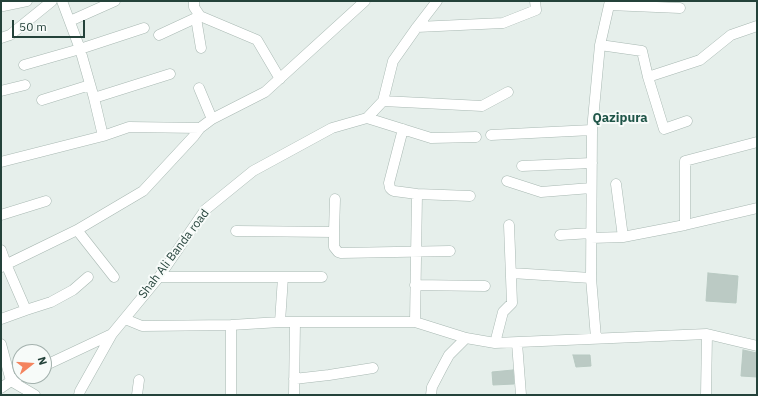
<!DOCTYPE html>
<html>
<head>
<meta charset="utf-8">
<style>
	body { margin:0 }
	#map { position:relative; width:758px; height:396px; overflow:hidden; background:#e6efeb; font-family:"IBM Plex Sans",sans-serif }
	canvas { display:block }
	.frame { position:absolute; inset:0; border:2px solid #24423a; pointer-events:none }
	.north { position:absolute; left:12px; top:344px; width:40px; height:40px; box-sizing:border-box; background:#f7fbf9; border:1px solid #a3b1ad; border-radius:50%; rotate:73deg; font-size:11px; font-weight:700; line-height:16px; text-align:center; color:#24423a }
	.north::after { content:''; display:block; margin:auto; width:14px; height:18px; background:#f4845f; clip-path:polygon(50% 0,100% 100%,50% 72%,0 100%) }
	.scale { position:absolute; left:12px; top:20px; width:73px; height:18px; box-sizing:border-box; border:2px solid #24423a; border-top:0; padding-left:5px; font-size:12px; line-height:14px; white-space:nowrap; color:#24423a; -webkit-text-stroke:3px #f7fbf9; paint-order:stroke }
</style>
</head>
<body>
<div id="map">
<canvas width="758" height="396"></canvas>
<div class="frame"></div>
<div class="north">N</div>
<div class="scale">50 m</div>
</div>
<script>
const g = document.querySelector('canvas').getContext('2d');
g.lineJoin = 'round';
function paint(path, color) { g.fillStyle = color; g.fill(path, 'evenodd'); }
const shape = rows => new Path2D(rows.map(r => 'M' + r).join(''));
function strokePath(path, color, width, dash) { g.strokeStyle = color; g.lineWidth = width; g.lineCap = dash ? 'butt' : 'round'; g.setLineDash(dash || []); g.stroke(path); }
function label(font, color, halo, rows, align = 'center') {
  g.font = font + ' "IBM Plex Sans",sans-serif'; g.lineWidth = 4; g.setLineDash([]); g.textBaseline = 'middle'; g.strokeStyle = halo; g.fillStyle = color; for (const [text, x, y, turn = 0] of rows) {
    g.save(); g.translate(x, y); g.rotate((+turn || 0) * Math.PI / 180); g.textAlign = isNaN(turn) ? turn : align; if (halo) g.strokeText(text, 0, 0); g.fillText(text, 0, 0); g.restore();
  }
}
const building = shape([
	[708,273,738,276,736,303,706,301,708,273],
	[743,350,757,353,757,377,741,376,743,350],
	[573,355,590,355,591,366,576,367,573,355],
	[513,370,514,384,493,385,492,372,513,370]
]);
const street = shape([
	[62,1,80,49,94,98,103,136],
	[194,1,194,7,200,16,257,40,280,79],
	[609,5,680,8],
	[3,6,27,1],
	[196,18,201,48],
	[70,21,115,1],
	[417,27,503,23,536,10,535,1],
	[159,35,200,16],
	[1,38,10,35,52,1],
	[600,45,642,51,648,77,664,129,687,121],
	[24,65,80,49,144,28],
	[648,77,700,60,731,35,757,26],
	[199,88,212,119],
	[1,91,25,85],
	[94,98,170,74],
	[42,100,90,85],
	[383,101,482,106,508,92],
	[367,118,431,138,476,137],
	[403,129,389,183,390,188,392,190,394,191,417,194,470,196],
	[491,135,592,130],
	[1,162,103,136,129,127,200,128,212,119,265,92,365,1],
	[522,166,592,163],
	[507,181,541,192,591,188],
	[616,184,623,237],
	[1,215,46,201],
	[685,225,685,161,757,142],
	[77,230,114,277],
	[236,231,334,232,334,247,338,252,341,253,450,251],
	[334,232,335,199],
	[560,235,591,233],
	[591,238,623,237,685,225,757,208],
	[1,250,6,264,26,310,1,319],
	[1,267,77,230,143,191,194,136,200,128],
	[511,273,591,278],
	[159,277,322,277],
	[415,285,485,286],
	[26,310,51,302,73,290,88,277],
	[125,319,142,326,231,325,280,322,415,322,466,338,495,343,707,334,757,346],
	[280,322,283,277],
	[415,322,417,194],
	[231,325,231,395],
	[596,338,591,278,592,130,600,45,610,1],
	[495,343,503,312,512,303,509,225],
	[517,343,521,395],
	[1,344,11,381,35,395],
	[44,366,112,334],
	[294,379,329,375,373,368],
	[1,388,11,381,22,376],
	[79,395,80,391,112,334,159,277,205,210,253,171,332,128,367,118,383,101,393,61,417,27,437,1],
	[137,395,139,380],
	[294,395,295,322],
	[431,395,432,387,443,366,449,355,466,338],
	[706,395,707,334]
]);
const streetNames = [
	["Shah Ali Banda road",174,254,-53]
];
const neighbourhoodNames = [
	["Qazipura",620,118]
];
paint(building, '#bbcac4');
strokePath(building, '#b8c9c2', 1);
strokePath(street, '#a8b8b2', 11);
strokePath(street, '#fff', 10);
label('12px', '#24423a', '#f7fbf9', streetNames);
label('bold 13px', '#1f5548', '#f7fbf9', neighbourhoodNames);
</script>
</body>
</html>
